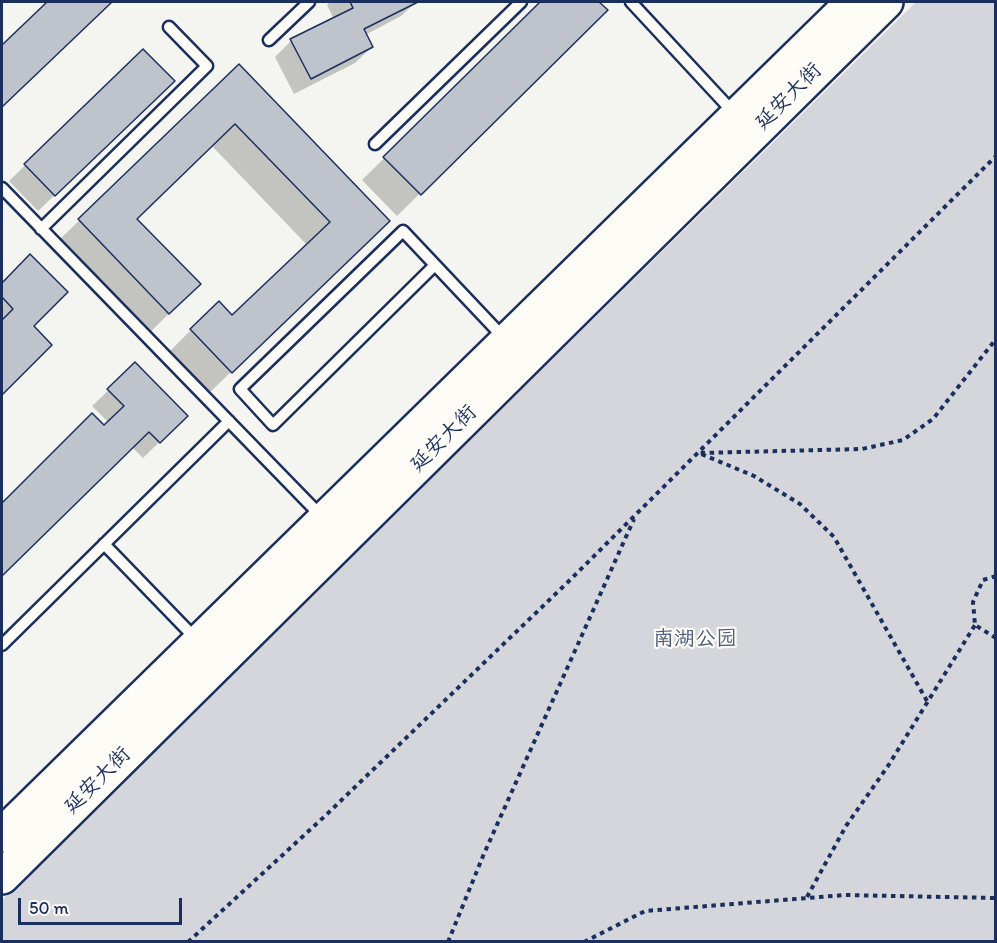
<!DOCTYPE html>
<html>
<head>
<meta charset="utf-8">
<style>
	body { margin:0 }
	#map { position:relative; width:997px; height:943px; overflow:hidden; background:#f4f4f1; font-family:Itim,sans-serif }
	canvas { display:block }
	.frame { position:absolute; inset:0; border:3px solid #1b2f5e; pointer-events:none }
	.scale { position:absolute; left:18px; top:898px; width:164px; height:27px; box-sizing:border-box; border:3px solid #1b2f5e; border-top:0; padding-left:8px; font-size:18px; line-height:21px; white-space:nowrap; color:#1b2f5e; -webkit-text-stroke:4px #fdfcf7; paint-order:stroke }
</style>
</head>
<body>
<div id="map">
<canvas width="997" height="943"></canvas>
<div class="frame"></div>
<div class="scale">50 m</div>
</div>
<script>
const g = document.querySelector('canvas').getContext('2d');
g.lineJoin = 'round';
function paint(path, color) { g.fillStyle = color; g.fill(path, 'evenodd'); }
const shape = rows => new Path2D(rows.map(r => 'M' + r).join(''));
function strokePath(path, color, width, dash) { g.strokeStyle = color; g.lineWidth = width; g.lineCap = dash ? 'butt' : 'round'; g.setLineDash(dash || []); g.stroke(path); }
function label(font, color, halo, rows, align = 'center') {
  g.font = font + ' Itim,"LXGW WenKai TC",sans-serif'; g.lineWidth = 4.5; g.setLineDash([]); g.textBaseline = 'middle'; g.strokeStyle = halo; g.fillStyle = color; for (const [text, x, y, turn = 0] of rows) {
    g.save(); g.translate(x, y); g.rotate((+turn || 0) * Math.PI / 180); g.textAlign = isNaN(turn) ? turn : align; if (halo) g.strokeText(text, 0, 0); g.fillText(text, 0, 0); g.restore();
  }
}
const green = shape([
	[916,2,995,2,995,941,2,942,2,900]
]);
const shadow = shape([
	[49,2,110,2,2,106,2,47],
	[330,2,416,2,401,16,365,35,372,47,355,63,294,94,275,57,291,41,334,19,327,5],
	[542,2,597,2,606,10,397,216,362,180],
	[143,51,157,97,38,211,9,181],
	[239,66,366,243,208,394,168,353,191,330,232,317,307,245,212,146,136,219,176,307,146,336,56,243],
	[30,256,32,326,50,345,2,393,2,285],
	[135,365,186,416,143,458,132,447,2,575,2,505,92,415,104,427,109,423,92,406]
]);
const building = shape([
	[47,2,112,2,2,107,2,45,47,2],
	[350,2,418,2,364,29,373,47,311,79,290,39,353,8,350,2],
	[540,2,599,2,608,10,421,195,383,157,540,2],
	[143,49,175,81,55,196,24,164,143,49],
	[239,64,390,221,232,373,190,329,219,301,232,315,330,222,235,124,137,219,201,284,169,314,78,219,239,64],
	[30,254,68,292,34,326,52,345,2,395,2,320,13,309,2,297,2,283,30,254],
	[135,362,188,416,160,443,149,432,2,576,2,503,92,413,104,425,124,406,107,389,135,362]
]);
const path = shape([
	[996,576,983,580,973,602,975,625,996,638],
	[927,701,834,537,800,504,754,476,699,453,862,449,903,440,933,419,996,339],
	[807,897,846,826,888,766,975,625],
	[188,942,325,816,570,580,996,156],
	[448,942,483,856,634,519],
	[584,942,645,911,845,895,996,898]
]);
const service = shape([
	[631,2,734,113],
	[269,40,309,2],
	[375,144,521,2],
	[2,188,322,517],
	[41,229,207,66,169,27],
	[435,265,273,425,240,389,403,231,504,338],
	[104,544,196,639],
	[2,645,229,421]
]);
const primary = shape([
	[2,835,853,2],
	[2,877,886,2]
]);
const streetNames = [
	["延安大街",789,97,-45],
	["延安大街",444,439,-45],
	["延安大街",98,781,-45]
];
const parkNames = [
	["南湖公园",695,640]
];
paint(green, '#d4d6db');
paint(shadow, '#0003');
paint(building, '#bfc3cc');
strokePath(building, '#1b2f5e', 1.5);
strokePath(service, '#1b2f5e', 15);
strokePath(primary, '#1b2f5e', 38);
strokePath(path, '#1b2f5e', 4, [4.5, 4.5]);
strokePath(service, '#fdfcf7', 10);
strokePath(primary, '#fdfcf7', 33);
label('21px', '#1b2f5e', '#fdfcf7', streetNames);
label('21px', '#49597d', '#fdfcf7', parkNames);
</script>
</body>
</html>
